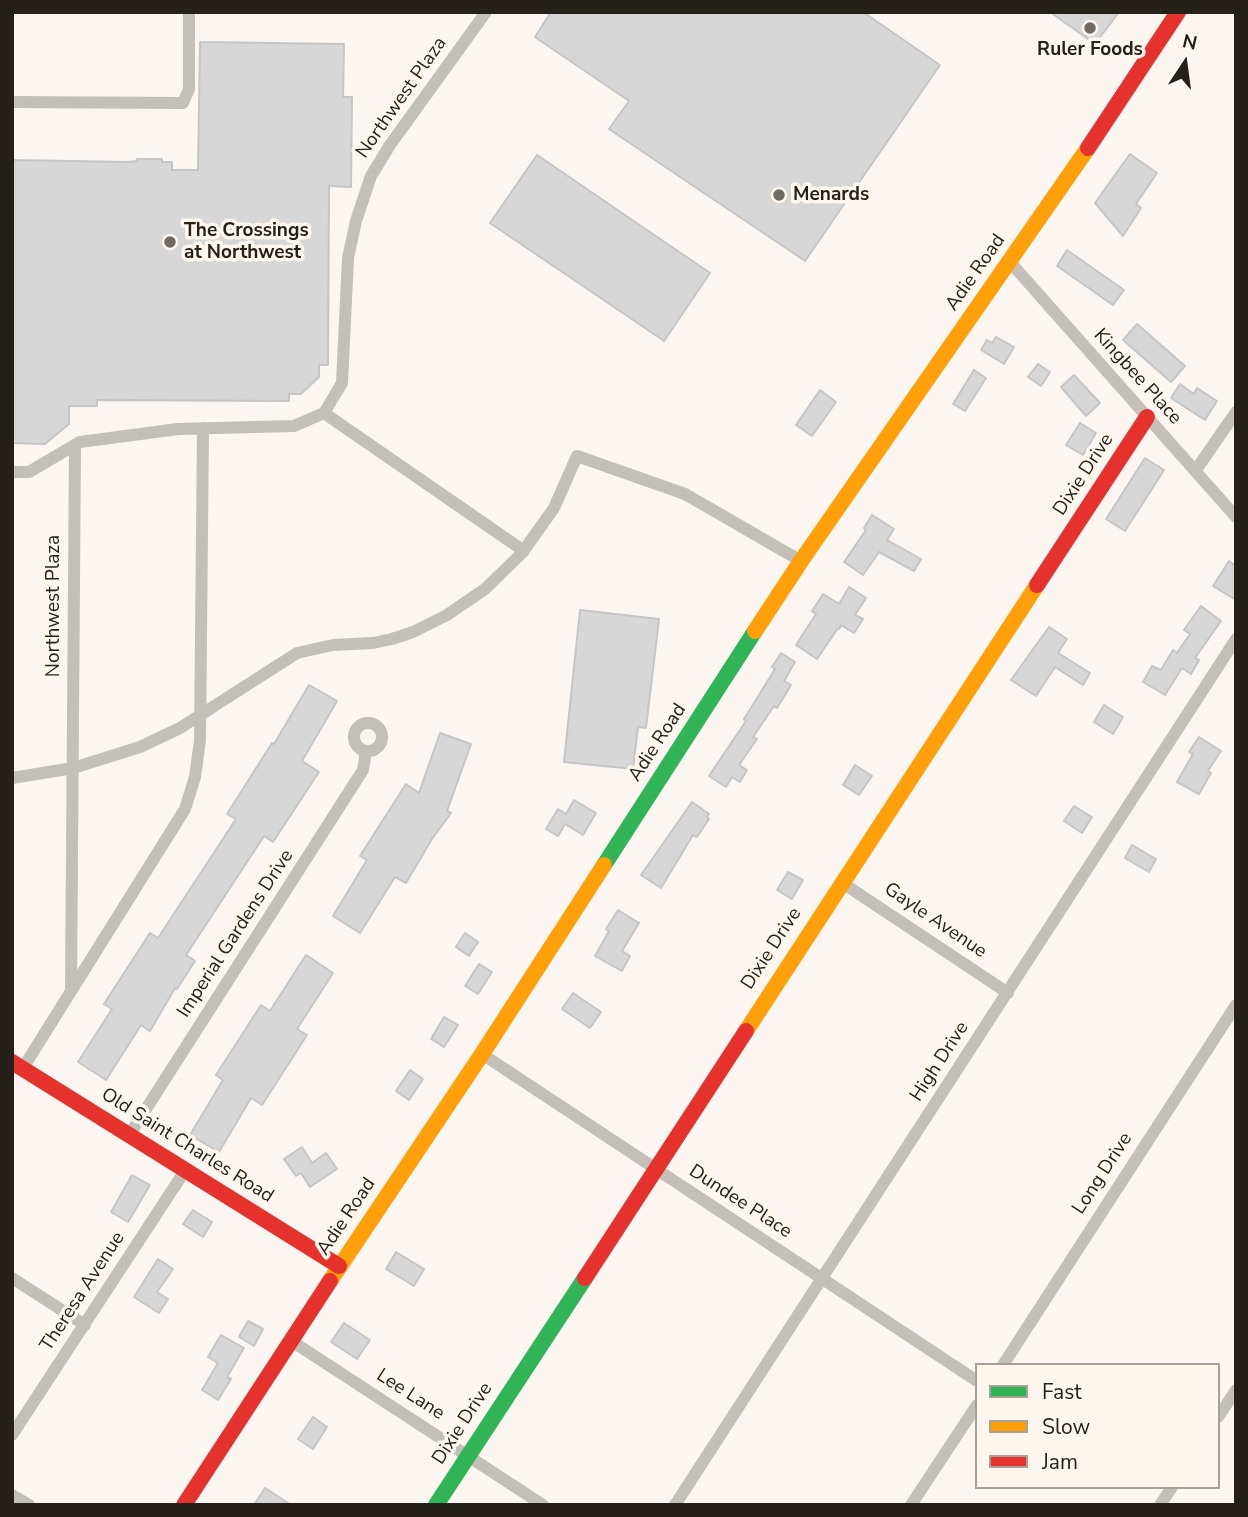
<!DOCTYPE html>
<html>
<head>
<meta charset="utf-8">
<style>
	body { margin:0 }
	#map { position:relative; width:1248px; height:1517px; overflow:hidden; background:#fbf6f1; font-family:"Nunito Sans",sans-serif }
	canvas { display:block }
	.frame { position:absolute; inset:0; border:14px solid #25201a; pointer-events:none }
	.legend { position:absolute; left:975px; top:1363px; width:245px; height:126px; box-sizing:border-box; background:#fff7ed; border:2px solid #a8a199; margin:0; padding:9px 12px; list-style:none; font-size:21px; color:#25201a }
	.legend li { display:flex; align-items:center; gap:14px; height:35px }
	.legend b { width:35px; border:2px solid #a8a199 }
	.north { position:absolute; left:1150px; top:28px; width:70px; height:70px; -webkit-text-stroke:5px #fff7ed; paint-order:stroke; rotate:13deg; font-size:19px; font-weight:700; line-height:28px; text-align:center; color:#25201a }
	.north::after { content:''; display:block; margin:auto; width:24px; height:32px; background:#25201a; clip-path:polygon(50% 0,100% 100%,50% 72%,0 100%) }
</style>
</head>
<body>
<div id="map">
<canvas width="1248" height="1517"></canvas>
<div class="frame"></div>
<ul class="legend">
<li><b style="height:9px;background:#30b455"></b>Fast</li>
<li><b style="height:9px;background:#ff9f0a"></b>Slow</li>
<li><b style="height:9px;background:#e5322d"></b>Jam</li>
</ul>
<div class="north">N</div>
</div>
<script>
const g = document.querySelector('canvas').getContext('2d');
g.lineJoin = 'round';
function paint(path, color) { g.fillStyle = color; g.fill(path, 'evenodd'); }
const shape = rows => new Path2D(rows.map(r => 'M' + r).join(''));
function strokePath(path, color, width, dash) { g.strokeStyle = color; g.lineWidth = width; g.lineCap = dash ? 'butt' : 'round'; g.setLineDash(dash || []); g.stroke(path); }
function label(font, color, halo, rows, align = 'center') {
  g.font = font + ' "Nunito Sans",sans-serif'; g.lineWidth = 7; g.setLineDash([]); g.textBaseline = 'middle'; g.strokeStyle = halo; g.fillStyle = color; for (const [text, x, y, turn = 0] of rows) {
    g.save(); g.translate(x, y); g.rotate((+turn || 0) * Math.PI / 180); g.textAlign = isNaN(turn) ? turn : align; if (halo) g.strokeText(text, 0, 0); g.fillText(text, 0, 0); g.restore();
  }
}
const building = shape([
	[551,12,863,12,940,65,805,261,609,129,629,101,535,37,551,12],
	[1050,12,1119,12,1095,44,1050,12],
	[200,42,344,44,343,97,352,97,351,187,329,186,328,365,319,365,319,377,301,394,289,394,289,401,97,400,97,406,69,406,69,424,45,444,12,443,12,160,128,162,137,161,137,159,162,159,162,162,172,162,172,170,198,170,200,42],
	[1130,154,1157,173,1136,204,1141,208,1123,236,1095,203,1130,154],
	[537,155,710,273,664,341,490,223,537,155],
	[1067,250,1124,290,1113,305,1057,266,1067,250],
	[1137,324,1185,366,1171,382,1123,340,1137,324],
	[996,337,1014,347,1004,364,981,350,987,340,992,343,996,337],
	[1038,364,1050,372,1041,386,1028,377,1038,364],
	[974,370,986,378,965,411,953,404,974,370],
	[1074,375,1100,403,1086,416,1061,387,1074,375],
	[1180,384,1194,394,1197,388,1217,401,1205,420,1171,398,1180,384],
	[820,390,836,402,812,436,796,425,820,390],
	[1080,423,1096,433,1083,455,1066,445,1080,423],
	[1145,458,1164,470,1125,531,1106,519,1145,458],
	[872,515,894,529,887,540,921,559,914,571,879,552,863,575,844,562,866,530,864,528,872,515],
	[1229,561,1236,566,1236,600,1213,586,1229,561],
	[849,587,866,598,855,615,863,619,854,633,841,625,839,629,838,628,817,659,796,645,816,614,812,611,823,594,839,604,849,587],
	[1201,606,1221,621,1195,658,1199,660,1191,674,1182,668,1165,695,1143,682,1152,666,1161,670,1173,650,1177,653,1190,634,1184,630,1201,606],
	[580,610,659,619,646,728,638,727,633,769,564,762,580,610],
	[1049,627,1067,639,1058,653,1090,673,1083,685,1055,667,1036,696,1011,680,1049,627],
	[781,653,795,662,784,681,791,685,777,708,774,706,753,737,757,739,739,765,747,770,740,782,732,777,726,787,709,776,746,721,744,719,775,669,772,667,781,653],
	[309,685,337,701,302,761,319,772,273,842,264,836,186,955,195,961,177,989,175,988,150,1031,141,1025,106,1080,78,1062,112,1009,104,1004,150,933,158,938,236,819,227,814,272,743,274,744,309,685],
	[1104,705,1123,717,1113,734,1094,722,1104,705],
	[440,733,471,744,447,811,451,813,432,839,406,883,395,877,360,933,333,916,367,860,360,856,406,784,419,793,440,733],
	[1199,737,1221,751,1208,771,1211,773,1199,794,1177,782,1193,754,1189,752,1199,737],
	[855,765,872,776,859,795,843,785,855,765],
	[574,800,596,813,583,835,565,824,558,836,546,829,558,809,566,814,574,800],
	[692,802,709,814,707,817,709,819,697,837,693,835,661,888,641,875,692,802],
	[1074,806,1092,817,1082,833,1064,821,1074,806],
	[1132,845,1156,859,1149,872,1125,858,1132,845],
	[788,872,803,880,792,899,777,890,788,872],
	[618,910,639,923,622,951,630,956,622,971,595,956,609,931,606,929,618,910],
	[465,933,478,942,469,956,456,947,465,933],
	[306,955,333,973,297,1029,307,1035,262,1105,251,1098,219,1152,190,1135,223,1080,216,1075,261,1005,270,1011,306,955],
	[479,964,492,972,478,994,465,986,479,964],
	[573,993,601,1012,590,1028,562,1009,573,993],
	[444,1017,458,1025,444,1047,431,1039,444,1017],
	[410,1070,423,1079,409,1100,396,1091,410,1070],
	[302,1147,312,1163,326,1153,337,1169,310,1187,301,1173,296,1176,284,1159,302,1147],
	[132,1175,150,1185,128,1222,111,1212,132,1175],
	[193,1210,212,1222,203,1237,183,1224,193,1210],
	[396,1252,424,1269,414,1286,386,1269,396,1252],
	[158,1259,173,1269,157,1292,168,1299,159,1313,134,1297,158,1259],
	[248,1321,263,1329,254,1346,239,1337,248,1321],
	[344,1323,370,1340,357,1359,331,1342,344,1323],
	[221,1335,244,1348,227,1377,231,1379,218,1400,202,1390,218,1363,208,1357,221,1335],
	[313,1417,327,1427,313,1449,298,1439,313,1417],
	[265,1488,291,1505,254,1505,265,1488]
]);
const street = shape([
	[12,102,183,103,189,89,189,12],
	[1010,262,1236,517],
	[324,413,524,551],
	[1196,470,1236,412],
	[12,472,29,472,80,442,178,429,294,426,324,413,342,383,348,258,356,221,371,176,390,145,486,12],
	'354 737a14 14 0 1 1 28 0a14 14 0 1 1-28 0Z',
	[12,778,73,768,140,747,180,728,297,653,333,645,373,643,392,639,413,632,447,615,485,589,522,553,554,508,577,456,685,494,801,561],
	[841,882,1008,993],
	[71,990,75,445],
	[482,1054,977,1381],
	[23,1068,185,809,195,777,200,740,203,428],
	[130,1134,363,770,366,751],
	[12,1278,85,1325],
	[290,1340,543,1505],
	[1003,1365,1236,1005],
	[1218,1417,1236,1390],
	[12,1435,186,1169],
	[12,1495,29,1505],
	[675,1505,1236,639],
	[911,1505,977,1405],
	[1160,1505,1172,1487]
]);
const fast = shape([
	[604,865,755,631],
	[436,1505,585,1278]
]);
const slow = shape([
	[755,631,801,561,1088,148],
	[746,1031,1037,585],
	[330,1281,482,1054,604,865]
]);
const jam = shape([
	[1088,148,1178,12],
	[1037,585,1147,417],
	[12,1062,339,1266],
	[585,1278,746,1031],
	[184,1505,330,1281]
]);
const markers = [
	[1090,28,7,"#706b65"],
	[779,195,7,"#706b65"],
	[170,242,7,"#706b65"]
];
const poiNames = [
	["Ruler Foods",1090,50,"center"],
	["Menards",793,195],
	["The Crossings",184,231],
	["at Northwest",184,253]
];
const streetNames = [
	["Northwest Plaza",402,98,-55],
	["Adie Road",976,273,-55],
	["Kingbee Place",1137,377,48],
	["Dixie Drive",1084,475,-57],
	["Northwest Plaza",54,606,-90],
	["Adie Road",658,743,-57],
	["Gayle Avenue",935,921,34],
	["Imperial Gardens Drive",236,934,-57],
	["Dixie Drive",772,949,-57],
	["High Drive",940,1062,-57],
	["Old Saint Charles Road",187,1146,32],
	["Long Drive",1103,1174,-57],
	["Dundee Place",740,1202,33],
	["Adie Road",347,1217,-56],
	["Theresa Avenue",83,1292,-57],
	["Lee Lane",410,1395,33],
	["Dixie Drive",463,1424,-57]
];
paint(building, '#d7d7d8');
strokePath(building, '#c5c5c6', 2);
strokePath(street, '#c3bfb9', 12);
strokePath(fast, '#30b455', 16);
strokePath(slow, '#ff9f0a', 16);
strokePath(jam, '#e5322d', 16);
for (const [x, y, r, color] of markers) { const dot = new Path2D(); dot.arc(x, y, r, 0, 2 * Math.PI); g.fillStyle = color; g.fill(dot); strokePath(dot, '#fff7ed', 2.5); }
label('bold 19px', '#25201a', '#fff7ed', poiNames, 'left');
label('19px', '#25201a', '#fff7ed', streetNames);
</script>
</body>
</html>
